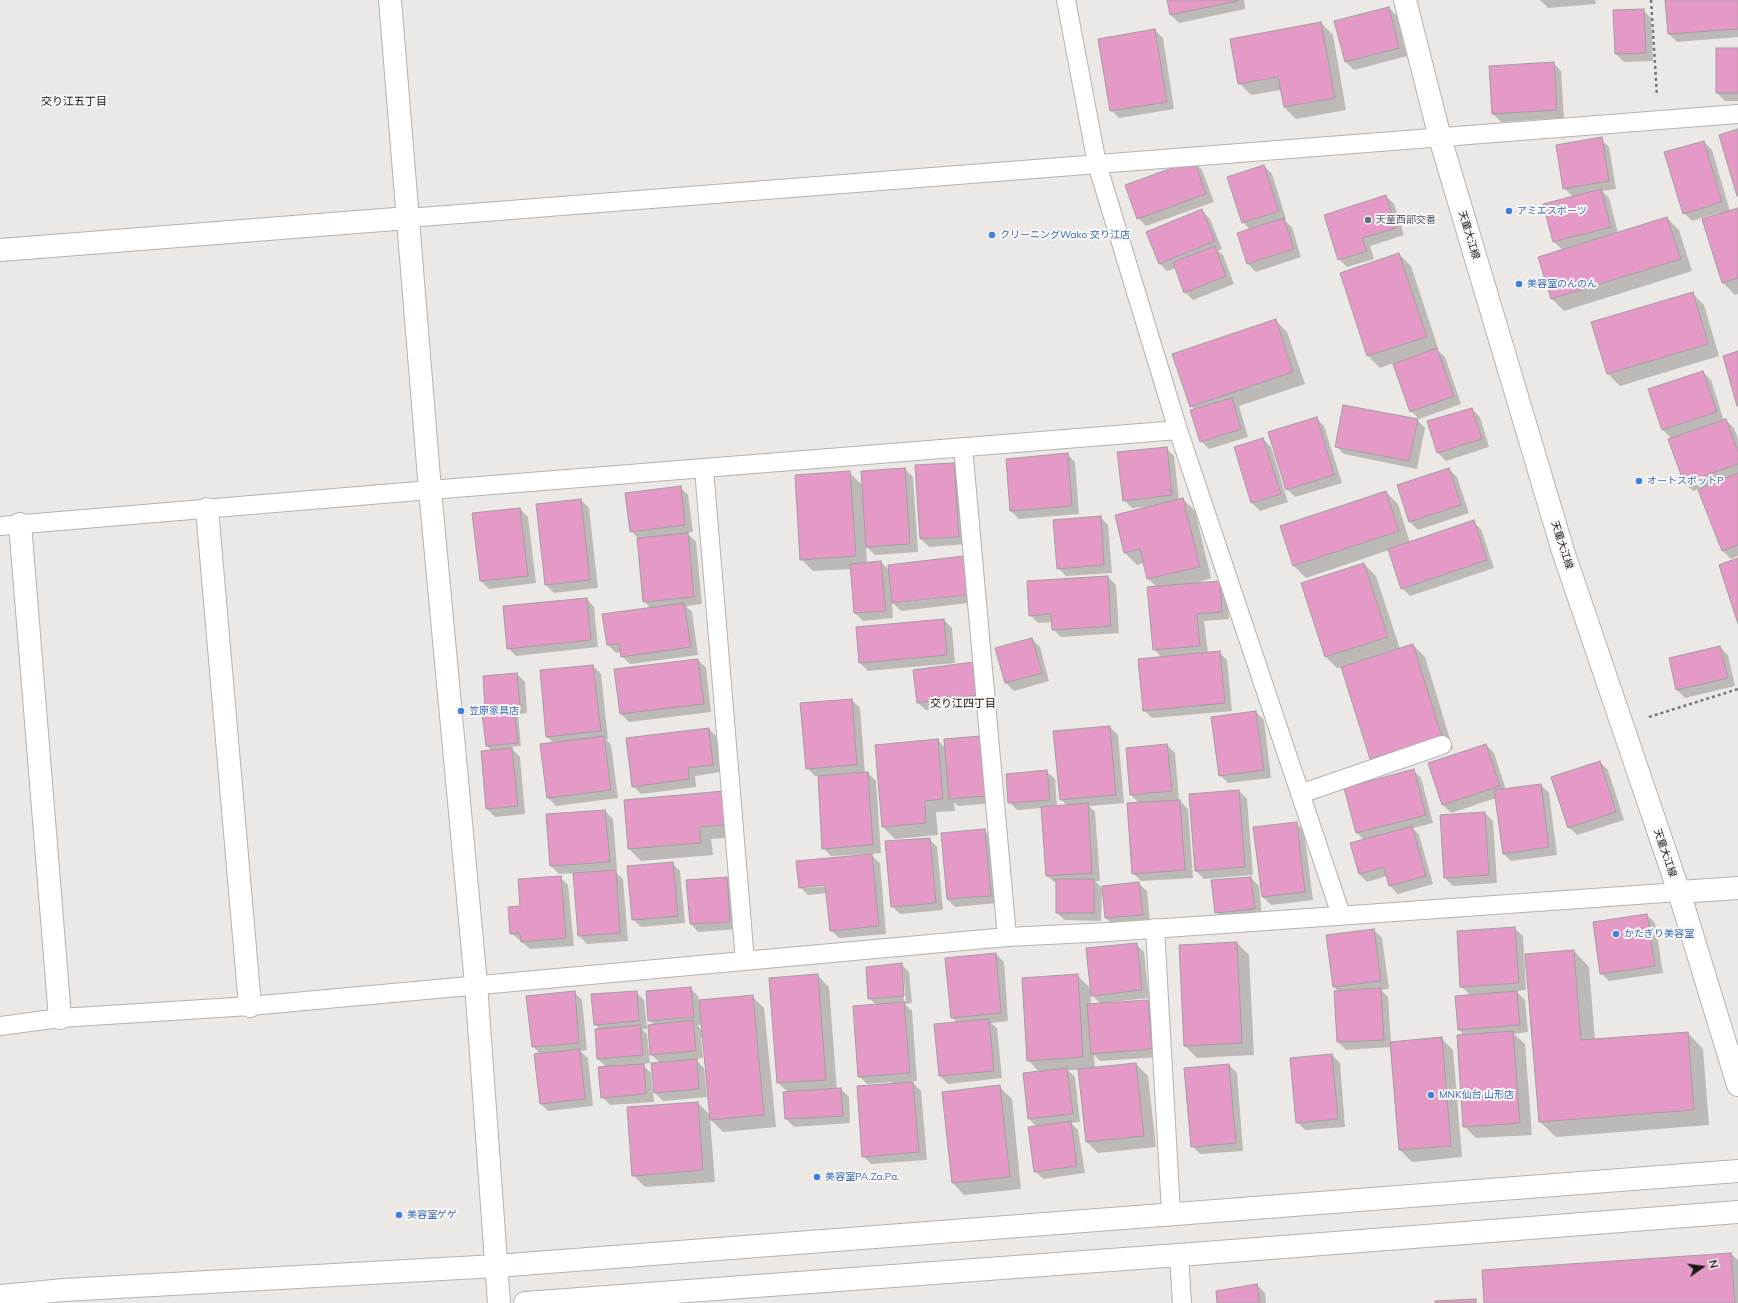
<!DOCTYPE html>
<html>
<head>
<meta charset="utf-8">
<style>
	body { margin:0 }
	#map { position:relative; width:1738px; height:1303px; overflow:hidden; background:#ece8e5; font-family:Mulish,sans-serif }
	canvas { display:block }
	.north { position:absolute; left:1682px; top:1247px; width:40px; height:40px; -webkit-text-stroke:3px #f9f5f2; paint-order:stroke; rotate:76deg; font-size:11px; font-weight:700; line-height:16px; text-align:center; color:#191817 }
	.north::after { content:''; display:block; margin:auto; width:14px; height:18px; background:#191817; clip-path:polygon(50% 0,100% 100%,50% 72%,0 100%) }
</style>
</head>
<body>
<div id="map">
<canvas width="1738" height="1303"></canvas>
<div class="north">N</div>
</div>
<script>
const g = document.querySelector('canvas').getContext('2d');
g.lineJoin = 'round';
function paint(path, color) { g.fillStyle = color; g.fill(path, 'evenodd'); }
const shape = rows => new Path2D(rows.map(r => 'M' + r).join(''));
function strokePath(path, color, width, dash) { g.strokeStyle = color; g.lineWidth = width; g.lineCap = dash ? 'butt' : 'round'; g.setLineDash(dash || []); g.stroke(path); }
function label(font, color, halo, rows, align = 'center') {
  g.font = font + ' Mulish,"Noto Sans JP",sans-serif'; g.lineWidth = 4; g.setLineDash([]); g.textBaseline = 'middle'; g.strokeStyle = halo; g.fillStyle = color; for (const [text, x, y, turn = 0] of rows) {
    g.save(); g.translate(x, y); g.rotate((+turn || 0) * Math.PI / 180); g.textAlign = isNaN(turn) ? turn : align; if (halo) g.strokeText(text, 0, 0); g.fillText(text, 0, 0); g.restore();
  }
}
const shadow = shape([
	[1168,0,1244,0,1245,9,1179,23,1171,15],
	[1540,0,1595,0,1596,4,1548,8],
	[1666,0,1738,0,1738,37,1677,42,1669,34],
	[1389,8,1397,16,1407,56,1354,70,1346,62],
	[1643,10,1651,18,1653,61,1624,62,1616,54],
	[1321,23,1333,35,1346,110,1296,119,1284,107,1281,90,1251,95,1239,83],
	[1155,30,1163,38,1174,109,1119,118,1111,110],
	[1738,49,1738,101,1725,101,1717,93],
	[1553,63,1561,71,1564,118,1501,122,1493,114],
	[1601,139,1609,147,1616,189,1602,191,1609,198,1618,233,1667,218,1679,230,1692,271,1564,311,1552,299,1563,250,1554,242,1544,205,1573,197,1564,188],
	[1704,142,1712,150,1730,211,1738,209,1738,294,1735,295,1723,283,1703,220,1719,215,1719,213,1692,221,1684,213],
	[1194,162,1202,170,1214,202,1146,226,1138,218],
	[1264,166,1272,174,1286,219,1284,220,1292,227,1301,257,1256,272,1248,264,1238,234,1250,230,1243,222],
	[1386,196,1394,204,1404,235,1370,246,1374,259,1347,267,1339,259],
	[1202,211,1210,219,1222,249,1218,251,1223,255,1234,284,1193,300,1185,292,1176,268,1167,271,1159,263],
	[1399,254,1411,266,1438,348,1436,349,1445,357,1461,404,1419,419,1411,411,1394,363,1380,368,1368,356,1341,274],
	[1692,293,1704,305,1719,356,1620,386,1608,374,1593,323],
	[1275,320,1287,332,1305,384,1239,406,1248,437,1209,449,1201,441,1195,410,1191,406],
	[1703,372,1711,380,1724,421,1726,420,1734,428,1738,439,1738,556,1731,559,1723,551,1699,489,1693,491,1685,483,1670,440,1672,439,1663,430,1650,390],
	[1472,409,1480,417,1489,447,1446,461,1438,453,1428,422],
	[1317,419,1324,426,1342,483,1295,497,1287,489],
	[1417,420,1425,428,1417,469,1344,454,1336,446],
	[1263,439,1271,447,1288,502,1260,511,1252,503],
	[1166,448,1174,456,1179,500,1183,499,1195,511,1211,578,1191,585,1219,582,1227,590,1229,619,1204,621,1208,653,1219,652,1227,660,1232,711,1152,718,1144,710,1162,658,1154,649,1157,587,1148,579,1144,563,1137,565,1125,553,1152,506,1132,508,1124,500],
	[1067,454,1075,462,1079,514,1019,519,1011,511],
	[954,464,962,472,967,544,929,547,921,539,916,466],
	[905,469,913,477,918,552,875,555,866,546,867,563,881,562,889,570,963,557,976,602,901,611,892,602,893,618,863,621,855,613,851,569,813,571,801,559,849,472,863,486],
	[973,593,973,595,898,603,898,601],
	[1449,469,1457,477,1469,513,1418,530,1410,522,1398,485],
	[680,487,688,495,693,532,687,533,696,542,702,604,686,606,692,612,698,655,630,664,622,656,621,652,616,653,608,645,603,615,651,609,644,601,638,538,631,531],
	[1386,492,1398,504,1410,543,1473,522,1481,529,1494,568,1410,596,1402,588,1389,550,1306,578,1294,566,1281,527],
	[581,500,589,508,598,588,554,593,546,585],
	[520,509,528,517,536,583,489,589,481,581],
	[1100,517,1108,525,1112,573,1066,576,1058,568],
	[1364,564,1376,576,1400,649,1413,645,1425,657,1453,749,1383,771,1371,759,1342,667,1337,668,1325,656],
	[1108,577,1116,585,1119,633,1061,637,1053,629,1053,622,1038,623,1030,615],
	[587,599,594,607,598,647,516,656,508,648],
	[944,620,952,628,955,663,868,671,860,663],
	[1032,639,1040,647,1049,681,1014,691,1006,683],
	[1720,647,1728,655,1735,686,1685,698,1677,690],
	[698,660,706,668,711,712,629,722,621,714],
	[973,663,981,671,985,703,926,710,918,703],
	[593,666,601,674,608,739,606,739,611,745,618,798,556,806,548,798,554,743,547,737,541,671],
	[517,674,525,682,527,713,518,714,521,746,510,747,520,757,525,814,495,817,487,809,492,751,487,746,492,713,486,708],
	[852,700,860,708,865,774,868,773,876,781,881,853,870,854,880,863,886,934,839,938,831,930,827,893,808,895,800,887,870,855,870,854,831,856,823,848,819,776,815,776,807,768],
	[830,884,830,886,806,888,806,886],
	[1256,712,1264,720,1271,778,1228,783,1220,775],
	[1110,727,1118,735,1124,803,1089,806,1095,812,1100,881,1095,881,1103,889,1139,884,1147,891,1150,922,1114,926,1106,918,1103,889,1102,890,1101,921,1065,920,1057,913,1057,884,1047,876,1042,808,1017,810,1009,802,1047,772,1055,779,1057,807,1067,806,1061,799],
	[709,729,717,737,721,772,695,776,696,787,641,794,633,786],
	[938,740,994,803,958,806,954,802,955,811,936,812,938,835,895,839,883,827],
	[1167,745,1175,753,1179,800,1188,809,1193,878,1141,881,1133,873,1139,803,1131,795],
	[1486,745,1494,753,1506,790,1541,785,1549,793,1557,855,1511,861,1503,853,1496,798,1451,813,1443,805,1430,764],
	[1600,762,1608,770,1624,820,1577,835,1569,827],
	[1413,770,1421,778,1433,823,1413,828,1419,835,1433,884,1398,894,1390,886,1387,876,1367,882,1359,874,1364,840,1357,833,1345,789],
	[1239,791,1247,799,1253,875,1204,879,1196,871],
	[723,792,738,837,711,839,713,855,641,861,629,849],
	[605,811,613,819,617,869,613,870,623,879,628,941,587,944,579,936,574,873,559,874,551,866,547,815],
	[1485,813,1493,821,1497,883,1453,886,1445,878],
	[1296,823,1304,831,1313,900,1271,905,1263,897,1254,828],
	[984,830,992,838,998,903,955,907,947,899],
	[929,839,937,847,943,910,900,914,892,906],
	[672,863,680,871,685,923,641,927,633,919],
	[560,877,568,885,574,946,530,949,511,933,521,907],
	[727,878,735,886,738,929,698,932,691,924],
	[1251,878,1259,886,1262,917,1224,920,1216,912],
	[1647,915,1655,923,1663,973,1609,981,1601,973],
	[1515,929,1523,936,1526,990,1516,991,1525,1000,1528,1032,1514,1034,1525,1044,1532,1135,1476,1138,1464,1126,1465,1036,1459,1030,1471,996,1461,986],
	[1374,930,1382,938,1389,989,1381,990,1388,997,1391,1042,1441,1038,1453,1050,1462,1157,1412,1162,1400,1150,1391,1047,1346,1050,1338,1042,1335,992,1339,992,1334,987,1327,936],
	[1237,943,1249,955,1254,1055,1197,1058,1185,1046],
	[1136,944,1144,952,1149,998,1110,1002,1110,1004,1148,1001,1156,1009,1160,1057,1100,1061,1094,1055,1095,1068,1136,1064,1148,1076,1156,1147,1098,1153,1086,1141,1079,1070,1068,1070,1075,1077,1080,1122,1071,1123,1078,1130,1085,1173,1043,1179,1035,1171,1037,1127,1029,1119,1040,1073,1028,1060,1077,975,1090,988,1091,1005,1101,1004,1092,995],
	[1574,951,1589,967,1595,1040,1688,1033,1703,1049,1709,1125,1556,1137,1540,1122],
	[996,954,1004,962,1008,1021,991,1023,997,1028,1002,1078,948,1084,940,1076,957,1023,952,1017],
	[901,964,909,972,912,1003,905,1004,912,1011,917,1081,911,1081,921,1091,927,1160,871,1164,863,1156,893,1084,892,1082,867,1084,859,1076,876,1005,869,998],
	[901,972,903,972,906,1001,904,1001],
	[817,975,829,987,837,1090,841,1089,849,1097,850,1123,794,1127,786,1119,788,1092,778,1083,770,979],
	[690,988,698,996,699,1001,752,996,764,1008,776,1127,723,1132,710,1119,715,1182,645,1187,633,1175,698,1103,711,1116,703,1037,701,1037,703,1058,695,1059,704,1068,707,1097,663,1101,655,1093,660,1063,651,1054,654,1025,649,1020],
	[697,1025,702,1025,703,1031],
	[574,992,582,1000,587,1050,580,1051,588,1058,593,1106,548,1111,540,1103,541,1055,533,1046],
	[636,992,644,1000,647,1029,642,1029,647,1034,650,1063,642,1064,651,1073,654,1102,610,1105,602,1097,607,1068,598,1059,596,1030,600,1030,595,1024],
	[1332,1055,1340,1063,1345,1127,1305,1130,1297,1122],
	[1229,1065,1237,1073,1243,1151,1200,1154,1192,1146],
	[1000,1087,1012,1099,1021,1189,964,1195,953,1183],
	[1731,1254,1738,1260,1738,1303,1485,1303,1483,1271],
	[1257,1285,1265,1293,1266,1303,1218,1303]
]);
const building = shape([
	[1167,0,1238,0,1238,1,1170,15,1167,0],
	[1665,0,1738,0,1738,29,1668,34,1665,0],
	[1389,7,1399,48,1345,62,1334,21,1389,7],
	[1644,9,1646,53,1615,54,1613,10,1644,9],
	[1321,22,1335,98,1284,107,1278,77,1238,84,1230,39,1321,22],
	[1155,29,1167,102,1110,111,1098,39,1155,29],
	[1716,48,1738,48,1738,93,1716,93,1716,48],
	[1554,62,1557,110,1492,114,1489,66,1554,62],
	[1738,129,1738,196,1737,196,1719,135,1738,129],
	[1602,137,1609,181,1563,189,1556,145,1602,137],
	[1704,141,1722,202,1683,214,1664,152,1704,141],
	[1194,160,1206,194,1137,219,1125,185,1194,160],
	[1264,165,1279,211,1242,223,1227,177,1264,165],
	[1601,189,1611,227,1553,242,1543,204,1601,189],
	[1386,195,1396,228,1362,238,1367,251,1338,260,1324,215,1386,195],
	[1738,208,1738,278,1722,283,1702,219,1738,208],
	[1202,209,1215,241,1159,264,1146,232,1202,209],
	[1667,217,1681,259,1551,299,1538,257,1667,217],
	[1284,218,1294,249,1247,264,1237,233,1284,218],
	[1215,246,1226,276,1184,293,1173,262,1215,246],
	[1399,253,1427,337,1367,356,1340,273,1399,253],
	[1693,292,1708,344,1607,374,1591,322,1693,292],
	[1276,319,1293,372,1190,407,1172,354,1276,319],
	[1437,348,1454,396,1410,412,1393,364,1437,348],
	[1738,351,1738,406,1737,406,1723,356,1738,351],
	[1703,371,1717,412,1662,430,1648,389,1703,371],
	[1232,398,1241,429,1200,442,1190,410,1232,398],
	[1343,405,1418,419,1409,461,1335,447,1343,405],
	[1472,408,1482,439,1437,453,1427,421,1472,408],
	[1317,417,1334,475,1286,490,1268,432,1317,417],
	[1726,419,1738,451,1738,464,1684,483,1668,439,1726,419],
	[1263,438,1281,494,1251,503,1234,447,1263,438],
	[1167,447,1172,495,1123,501,1117,452,1167,447],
	[1068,453,1072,506,1010,511,1006,459,1068,453],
	[954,463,959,537,920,539,915,465,954,463],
	[905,468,910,544,866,547,861,471,905,468],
	[1449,468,1461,505,1409,522,1397,485,1449,468],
	[850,471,856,556,800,560,795,475,850,471],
	[1738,473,1738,545,1722,551,1698,490,1738,473],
	[681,486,685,525,630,532,625,493,681,486],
	[1386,491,1399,531,1293,566,1280,526,1386,491],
	[1183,498,1200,567,1147,579,1140,549,1124,553,1115,515,1183,498],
	[581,499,590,580,545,585,536,504,581,499],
	[520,508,528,576,480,581,472,513,520,508],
	[1101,516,1104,565,1057,569,1053,520,1101,516],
	[1474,520,1487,560,1401,589,1388,549,1474,520],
	[688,533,694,597,643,602,637,538,688,533],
	[964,556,968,595,892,603,888,565,964,556],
	[1738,558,1738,624,1719,565,1738,558],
	[881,561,886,611,854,613,850,564,881,561],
	[1364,563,1388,637,1325,657,1301,583,1364,563],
	[1108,576,1111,626,1052,630,1051,614,1029,616,1027,581,1108,576],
	[1220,581,1222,612,1197,614,1200,646,1153,650,1147,587,1220,581],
	[587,598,591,640,507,649,503,606,587,598],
	[684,603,691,647,621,657,619,644,607,645,602,614,684,603],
	[944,619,947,655,859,663,856,627,944,619],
	[1032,638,1042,673,1005,683,995,648,1032,638],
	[1413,644,1442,737,1370,759,1341,667,1413,644],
	[1720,646,1728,678,1676,690,1669,658,1720,646],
	[1220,651,1225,703,1143,711,1138,659,1220,651],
	[698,659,704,704,620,714,614,669,698,659],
	[973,662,977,695,917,703,913,670,973,662],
	[593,665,601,731,546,737,540,670,593,665],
	[517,673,520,706,485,708,483,676,517,673],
	[852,699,857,765,806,769,800,703,852,699],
	[514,709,518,743,486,746,482,713,514,709],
	[1256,711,1264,770,1219,776,1211,717,1256,711],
	[1110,726,1116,795,1060,800,1053,731,1110,726],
	[709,728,713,765,688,768,689,779,632,787,626,738,709,728],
	[604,736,611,790,547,798,540,744,604,736],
	[981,736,987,796,949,799,944,739,981,736],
	[938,739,943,799,925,801,926,823,882,827,875,745,938,739],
	[1167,744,1172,791,1130,795,1126,748,1167,744],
	[1486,744,1500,786,1442,805,1428,763,1486,744],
	[512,748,518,806,486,809,481,751,512,748],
	[1600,761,1616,812,1568,828,1551,777,1600,761],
	[1414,769,1426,815,1356,833,1344,788,1414,769],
	[1047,770,1050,800,1008,803,1006,774,1047,770],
	[868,772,873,845,822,849,818,776,868,772],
	[1541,784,1549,847,1503,854,1494,790,1541,784],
	[1239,790,1245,867,1195,871,1189,794,1239,790],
	[724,791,726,825,699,827,701,843,628,849,624,800,724,791],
	[1180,800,1185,870,1132,874,1127,803,1180,800],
	[1088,803,1092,873,1046,876,1041,807,1088,803],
	[605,810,610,862,550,866,546,814,605,810],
	[1485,812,1489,875,1444,878,1440,815,1485,812],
	[1297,822,1305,892,1262,897,1253,827,1297,822],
	[1412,826,1426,876,1389,886,1384,867,1359,874,1350,843,1412,826],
	[985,829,991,896,947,899,941,833,985,829],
	[930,838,936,903,891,907,885,841,930,838],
	[872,854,879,926,830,931,825,885,799,888,796,861,872,854],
	[673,862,678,916,632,920,627,866,673,862],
	[616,870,620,933,578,936,573,873,616,870],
	[561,876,566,938,521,942,520,933,510,934,508,907,520,906,518,879,561,876],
	[727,877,730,922,690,924,686,880,727,877],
	[1251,877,1255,909,1215,913,1211,880,1251,877],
	[1056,879,1094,879,1094,913,1056,913,1056,879],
	[1139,882,1143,915,1105,918,1102,886,1139,882],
	[1647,914,1655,966,1600,974,1593,922,1647,914],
	[1515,927,1519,983,1460,987,1457,931,1515,927],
	[1374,929,1381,981,1333,987,1326,935,1374,929],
	[1237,942,1242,1043,1184,1046,1179,945,1237,942],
	[1137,943,1142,990,1091,996,1086,948,1137,943],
	[1574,950,1581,1040,1688,1032,1694,1110,1539,1122,1525,954,1574,950],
	[996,953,1001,1013,951,1018,945,958,996,953],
	[902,963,904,996,868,999,866,967,902,963],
	[818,974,826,1080,777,1083,769,978,818,974],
	[1078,974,1083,1057,1027,1061,1022,978,1078,974],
	[691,987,694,1017,648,1021,646,991,691,987],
	[1381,988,1384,1040,1337,1042,1334,991,1381,988],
	[575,991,579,1043,532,1047,526,996,575,991],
	[637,991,639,1021,594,1025,591,994,637,991],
	[1517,991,1520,1025,1458,1030,1455,996,1517,991],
	[753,995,764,1115,710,1120,699,1000,753,995],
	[1148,1000,1152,1049,1091,1054,1087,1004,1148,1000],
	[904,1002,910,1073,858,1077,853,1006,904,1002],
	[989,1019,994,1071,939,1076,934,1024,989,1019],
	[693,1020,696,1051,650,1055,648,1025,693,1020],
	[640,1025,643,1055,597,1059,595,1029,640,1025],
	[1513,1031,1520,1123,1463,1127,1457,1035,1513,1031],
	[1442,1037,1451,1146,1399,1150,1390,1042,1442,1037],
	[580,1049,585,1099,540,1104,534,1054,580,1049],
	[1332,1054,1338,1119,1296,1123,1290,1058,1332,1054],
	[697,1059,699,1089,654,1093,651,1063,697,1059],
	[1136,1063,1144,1136,1086,1142,1078,1069,1136,1063],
	[644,1064,646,1094,601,1098,598,1067,644,1064],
	[1229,1064,1236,1143,1191,1147,1184,1068,1229,1064],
	[1067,1068,1073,1114,1028,1119,1023,1073,1067,1068],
	[913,1082,919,1152,862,1157,857,1086,913,1082],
	[1000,1085,1010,1177,952,1183,942,1092,1000,1085],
	[841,1088,843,1116,785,1119,783,1092,841,1088],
	[698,1102,703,1170,632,1176,627,1107,698,1102],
	[1071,1121,1077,1166,1034,1172,1028,1127,1071,1121],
	[1731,1253,1735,1303,1484,1303,1482,1270,1731,1253],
	[1257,1284,1260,1303,1217,1303,1216,1291,1257,1284],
	[1476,1299,1476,1303,1435,1303,1435,1301,1476,1299]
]);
const path = shape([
	[1651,0,1657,96],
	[1649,717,1738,689]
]);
const lane = shape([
	[1066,0,1097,164,1178,430,1341,915],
	[408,218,1738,114],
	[963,447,1007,937],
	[704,469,745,961],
	[0,526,430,490,1178,430],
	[1300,794,1442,745],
	[1155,928,1171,1213],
	[0,1026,60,1018,250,1006,1007,937,1109,932,1679,892],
	[1179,1255,1182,1303]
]);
const street = shape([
	[390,0,430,490,476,984,499,1303],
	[207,509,250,1006],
	[20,524,60,1018],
	[1679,892,1738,888]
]);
const secondary = shape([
	[0,250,408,218],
	[0,1296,64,1290,496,1266,1738,1171],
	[525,1303,1179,1255,1738,1212]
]);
const primary = shape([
	[1405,0,1440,138,1563,551,1679,892,1738,1085]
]);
const markers = [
	[1509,211,4,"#3f7fe0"],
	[1368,220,4,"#5c6f8a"],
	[992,235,4,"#3f7fe0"],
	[1519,284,4,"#3f7fe0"],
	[1639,481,4,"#3f7fe0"],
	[461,711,4,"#3f7fe0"],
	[1616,934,4,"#3f7fe0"],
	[1431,1095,4,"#3f7fe0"],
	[817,1177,4,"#3f7fe0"],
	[399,1215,4,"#3f7fe0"]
];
const shopNames = [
	["アミエスポーツ",1517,211],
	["クリーニングWako 交り江店",1000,235],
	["美容室のんのん",1527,284],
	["オートスポットP",1647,481],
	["笠原家具店",469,711],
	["かたぎり美容室",1624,934],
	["MNK仙台 山形店",1439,1095],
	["美容室PA.Za.Pa.",825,1177],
	["美容室ゲゲ",407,1215]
];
const serviceNames = [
	["天童西部交番",1376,220]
];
const streetNames = [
	["天童大江線",1469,235,73],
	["天童大江線",1562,545,72],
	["天童大江線",1665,853,71]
];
const neighbourhoodNames = [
	["交り江五丁目",74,102],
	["交り江四丁目",963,704]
];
paint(shadow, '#0003');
paint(building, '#e599c6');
strokePath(building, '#a19d9f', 1);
strokePath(lane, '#b5b1ae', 20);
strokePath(street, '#b5b1ae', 24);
strokePath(secondary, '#b5b1ae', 24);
strokePath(primary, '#b5b1ae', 24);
strokePath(path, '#787674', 2.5, [3, 3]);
strokePath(lane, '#fff', 18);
strokePath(street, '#fff', 22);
strokePath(secondary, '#fff', 22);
strokePath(primary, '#fff', 22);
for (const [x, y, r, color] of markers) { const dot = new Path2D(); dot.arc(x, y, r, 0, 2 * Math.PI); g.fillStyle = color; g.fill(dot); strokePath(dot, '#f9f5f2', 1.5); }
label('10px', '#366cbe', '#f9f5f2', shopNames, 'left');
label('10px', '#4e5e75', '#f9f5f2', serviceNames, 'left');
label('10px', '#191817', '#f9f5f2', streetNames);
label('11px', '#191817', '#f9f5f2', neighbourhoodNames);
</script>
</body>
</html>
